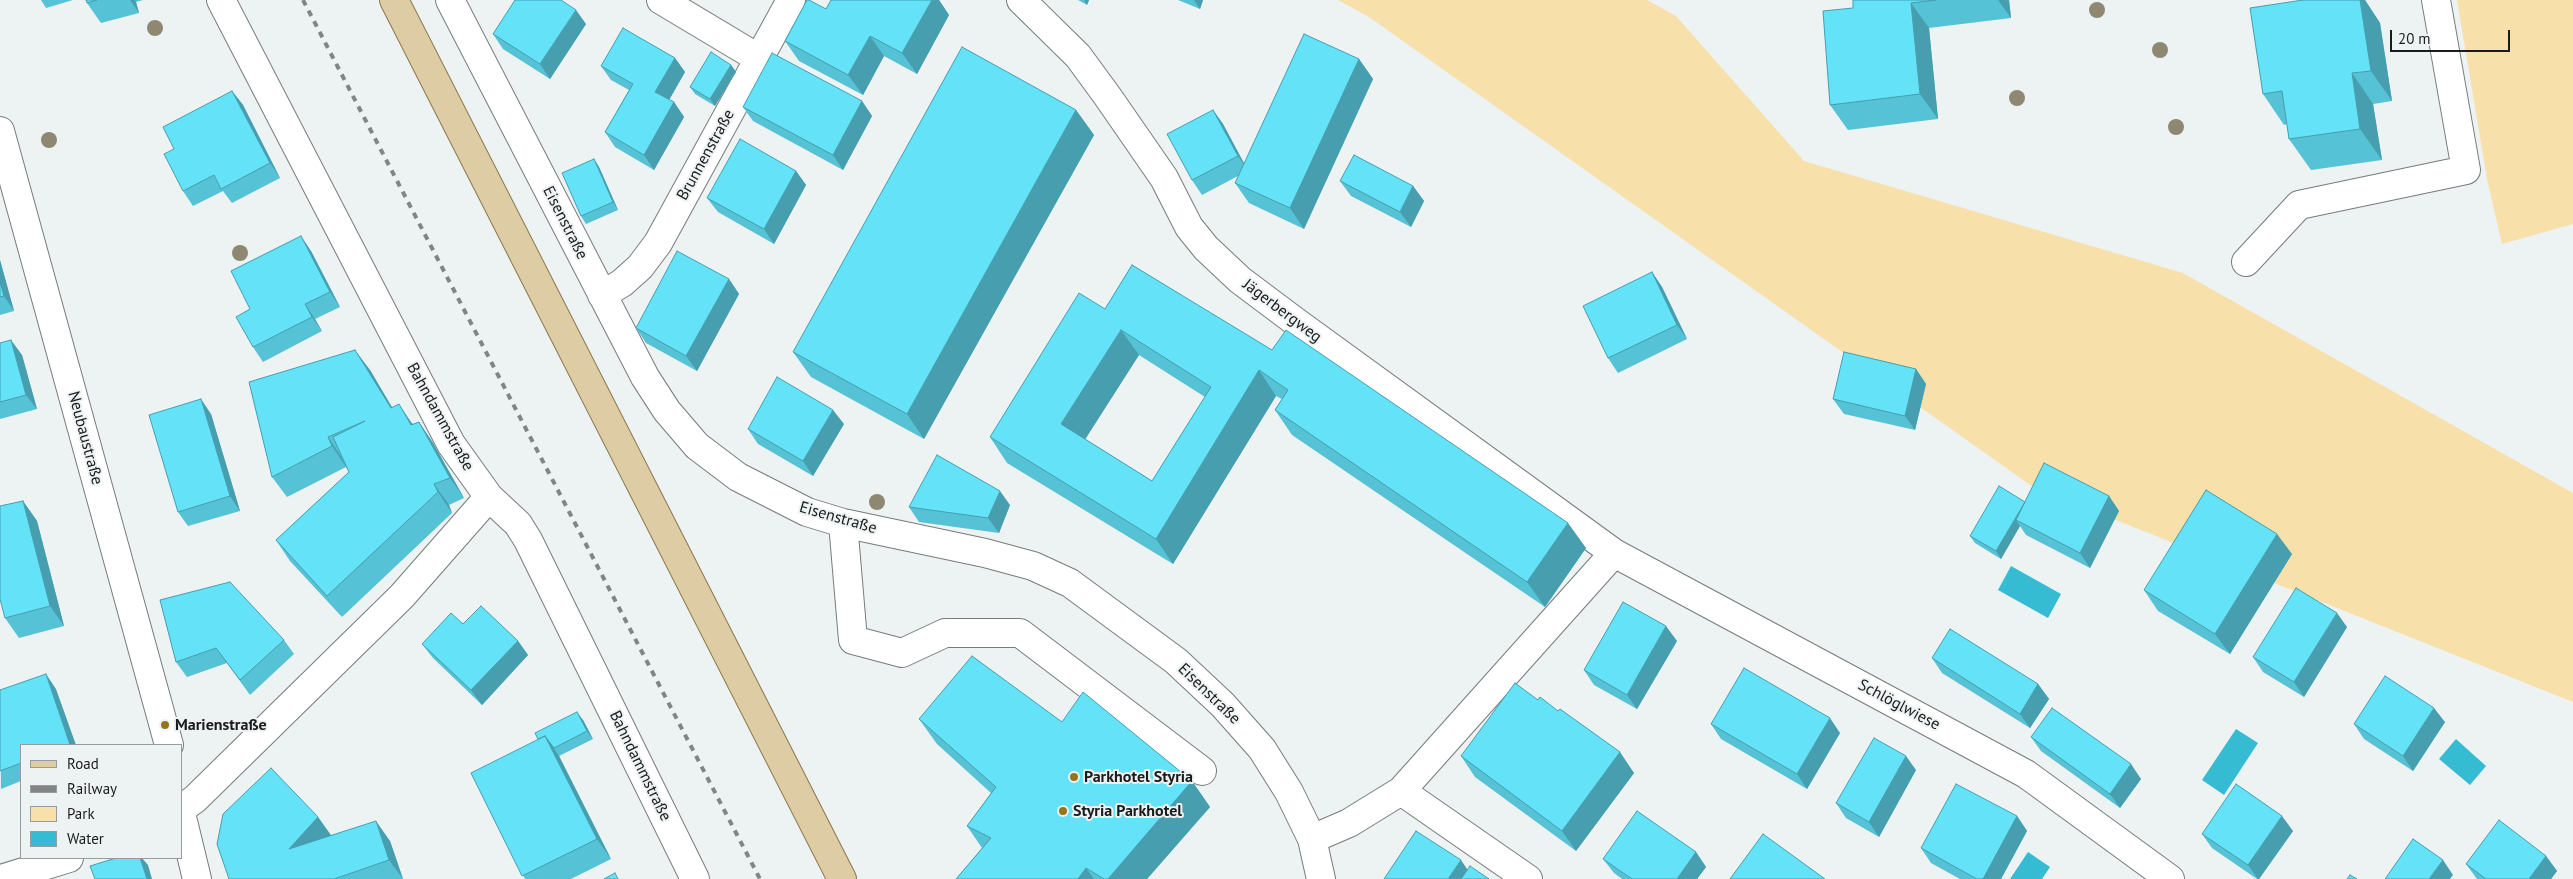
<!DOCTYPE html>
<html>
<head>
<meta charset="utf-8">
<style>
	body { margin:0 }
	#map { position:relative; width:2573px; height:879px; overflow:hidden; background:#edf2f3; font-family:"PT Sans",sans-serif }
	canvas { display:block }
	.legend { position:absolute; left:20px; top:744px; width:162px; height:115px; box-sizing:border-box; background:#edf2f3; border:1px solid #999c9d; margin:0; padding:6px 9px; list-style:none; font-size:15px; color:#1a1c1c }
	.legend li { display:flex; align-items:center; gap:10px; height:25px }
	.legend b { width:25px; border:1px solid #999c9d }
	.scale { position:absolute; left:2390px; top:30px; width:120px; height:22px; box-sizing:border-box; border:2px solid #1a1c1c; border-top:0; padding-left:6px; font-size:15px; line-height:18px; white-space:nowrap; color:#1a1c1c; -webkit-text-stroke:4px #edf2f3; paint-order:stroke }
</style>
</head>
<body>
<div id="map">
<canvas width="2573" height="879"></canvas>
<ul class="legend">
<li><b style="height:6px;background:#ddcca4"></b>Road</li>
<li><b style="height:6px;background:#818585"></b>Railway</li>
<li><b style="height:14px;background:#f8e0ab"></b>Park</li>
<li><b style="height:14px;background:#36bcd2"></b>Water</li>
</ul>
<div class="scale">20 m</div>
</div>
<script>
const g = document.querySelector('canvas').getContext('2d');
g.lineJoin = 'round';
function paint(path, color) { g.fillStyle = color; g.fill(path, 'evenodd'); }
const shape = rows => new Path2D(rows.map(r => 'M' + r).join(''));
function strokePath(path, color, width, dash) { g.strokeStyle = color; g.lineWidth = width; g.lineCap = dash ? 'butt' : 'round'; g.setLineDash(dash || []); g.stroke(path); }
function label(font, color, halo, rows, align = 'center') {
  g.font = font + ' "PT Sans",sans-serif'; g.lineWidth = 4; g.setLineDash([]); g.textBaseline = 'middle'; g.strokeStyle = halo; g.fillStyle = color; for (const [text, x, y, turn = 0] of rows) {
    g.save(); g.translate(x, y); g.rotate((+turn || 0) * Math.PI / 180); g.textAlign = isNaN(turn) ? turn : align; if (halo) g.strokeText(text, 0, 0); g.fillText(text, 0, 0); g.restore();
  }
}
const green = shape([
	[1338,0,1647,0,1676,16,1804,161,2183,273,2573,493,2573,702,2033,487,1369,17],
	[2457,0,2573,0,2573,224,2502,244,2487,179]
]);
const water = shape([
	[2011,566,2061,594,2048,618,1998,590],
	[2236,729,2258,743,2224,795,2202,780],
	[2456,739,2486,766,2470,785,2439,759],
	[2028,852,2050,867,2042,879,2010,879]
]);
const minor = shape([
	[221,0,451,444,489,497,518,524,528,540,695,879],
	[450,0,645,377,667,411,697,446,738,477,807,512,843,523,985,553,1033,566,1070,583,1176,661,1223,705,1262,749,1289,792,1312,839,1321,879],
	[661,0,758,58],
	[1021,0,1078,56,1108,97,1164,178,1189,227,1206,248,1240,280,1296,322,1614,553,2026,774,2170,879],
	[0,131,169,745],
	[2246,262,2299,205,2466,170,2436,0],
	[602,295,622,283,640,267,658,243,791,0],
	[843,523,853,640,902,653,945,633,1020,633,1202,771],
	[1401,791,1528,879],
	[181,809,195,799,402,596,489,497],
	[181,813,197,879],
	[1312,839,1349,823,1401,791,1614,553],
	[1,879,69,858]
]);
const major = shape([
	[394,0,842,879]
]);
const rail = shape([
	[303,0,760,879]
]);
const trees = [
	[2097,10],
	[155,28],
	[2160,50],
	[2017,98],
	[2176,127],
	[49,140],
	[240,253],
	[877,502]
];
const wall = shape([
	[41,0,73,0,46,8],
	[86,0,143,0,136,2,139,13,101,23,87,3],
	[831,0,939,0,949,15,917,74,884,56,863,95,799,61,785,41,826,9],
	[1078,0,1089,0,1087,5],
	[1178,0,1203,0,1200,9],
	[1853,0,2009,0,2011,18,1929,28,1938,119,1848,130,1830,105,1853,8],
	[2303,0,2365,0,2380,23,2392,101,2373,104,2382,160,2311,170,2289,139,2287,124,2284,125,2263,94],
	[586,24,550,79,503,49,493,34],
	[675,58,685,72,669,100,674,102,684,117,654,170,615,147,605,132,629,90,611,80,601,66],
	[1359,59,1373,79,1304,229,1249,203,1235,183,1238,176,1202,195,1192,180,1213,110,1223,124,1244,163],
	[731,65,736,72,715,106,695,94,690,87],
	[232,91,243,105,280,178,232,203,223,191,193,206,183,191,174,149],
	[862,101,872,116,843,170,753,121,743,107],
	[1076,110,1094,135,924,439,811,377,793,352],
	[594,159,599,167,618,210,586,224,581,216],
	[796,171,806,185,774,244,718,212,707,198],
	[1340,181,1413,186,1424,201,1411,227,1351,196],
	[311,251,340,307,315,319,322,331,263,362,253,347,250,309],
	[0,260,14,311,0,315],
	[1132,265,1586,548,1545,607,1292,435,1275,410,1282,399,1276,396,1173,564,1007,463,990,437,1105,309],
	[1139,355,1205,397,1152,481,1085,439],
	[1652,272,1662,287,1687,339,1618,373,1608,358],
	[729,279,739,294,697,371,646,343,636,328],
	[0,343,22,355,37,409,0,419],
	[1916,369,1926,384,1915,430,1844,414,1833,399],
	[370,370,392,408,413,424,419,422,433,443,464,498,449,505,452,513,342,617,290,561,276,540,349,472,346,467,287,497,272,477],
	[211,414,240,511,188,526,178,512],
	[844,424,813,476,758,444,748,429],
	[2109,496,2119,511,2090,568,2026,535,2020,526,2001,559,1975,543,1970,536,2025,502],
	[23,501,37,521,64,626,19,638,5,618],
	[1010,505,999,533,919,522,909,507],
	[2292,554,2230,654,2158,611,2144,590],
	[160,600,284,640,294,654,250,695,227,663,187,677,176,662],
	[463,624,518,641,528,655,482,705,433,658,422,644],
	[2347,627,2304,697,2263,672,2253,657],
	[1677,641,1637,709,1594,685,1584,670],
	[1932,658,2038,684,2049,699,2030,728,1942,673],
	[56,689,21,745,21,781,1,789,0,690],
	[1538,700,1558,711,1634,773,1576,851,1475,777,1461,756],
	[919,719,1062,722,1192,781,1210,807,1147,879,956,879,982,848,967,826,991,793,937,744],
	[583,720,593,739,559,756,611,859,571,879,525,879,471,773],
	[2445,722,2413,771,2364,739,2354,724],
	[1711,724,1840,733,1807,789,1721,739],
	[2031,737,2141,779,2120,808,2041,751],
	[1916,770,1879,837,1846,818,1836,803],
	[2017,816,2027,831,2001,879,1960,879,1931,863,1921,848],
	[318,817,331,835,390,841,403,879,229,879],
	[2293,831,2259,879,2257,879,2212,848,2202,834],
	[1696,852,1706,867,1697,879,1622,879,1614,873,1603,859],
	[2546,856,2557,871,2551,879,2477,879,2466,864]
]);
const shadedWall = shape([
	[130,0,135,0,136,2,139,13],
	[932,0,939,0,949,15,917,74,902,53],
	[1084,0,1089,0,1087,5],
	[1194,0,1203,0,1200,9],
	[1998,0,2009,0,2011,18],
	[2360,0,2365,0,2380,23,2392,101,2371,71],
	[1911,3,1929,28,1938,119,1920,94],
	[576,10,586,24,550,79,540,64],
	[870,36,884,56,863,95,848,75],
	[675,58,685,72,665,107,655,92],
	[1359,59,1373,79,1304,229,1290,208],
	[731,65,736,72,715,106,710,99],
	[2352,73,2373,104,2382,160,2360,129],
	[232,91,243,105,280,178,270,163],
	[862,101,872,116,843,170,833,155],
	[674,102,684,117,654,170,644,155],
	[1076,110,1094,135,924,439,907,414],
	[1213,110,1223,124,1248,171,1238,156],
	[594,159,599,167,618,210,613,202],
	[796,171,806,185,774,244,764,229],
	[1413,186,1424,201,1411,227,1400,212],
	[301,236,311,251,340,307,330,292],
	[0,260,14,311,4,296,0,282],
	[1652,272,1662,287,1687,339,1677,325],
	[729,279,739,294,697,371,686,356],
	[305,304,315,319,322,331,312,317],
	[1121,330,1139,355,1079,449,1061,424],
	[11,340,22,355,37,409,26,395],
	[355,350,370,370,405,429,391,408],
	[1916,369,1926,384,1915,430,1905,416],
	[1259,370,1276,396,1173,564,1156,539],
	[201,399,211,414,240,511,230,496],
	[399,404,413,425,411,425],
	[833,410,844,424,813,476,803,461],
	[419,422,433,443,464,498,450,478],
	[328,437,342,458,346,467,332,446],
	[434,484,449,505,452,513,438,492],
	[1000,491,1010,505,999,533,988,518],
	[2109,496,2119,511,2090,568,2080,553],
	[23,501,37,521,64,626,50,606],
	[2025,502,2016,520,2020,526,2001,559,1996,551],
	[1568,523,1586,548,1545,607,1527,582],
	[2277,534,2292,554,2230,654,2215,634],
	[2337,613,2347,627,2304,697,2294,682],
	[1666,626,1677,641,1637,709,1627,695],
	[518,641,528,655,482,705,471,690],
	[46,674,56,689,76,745,70,745],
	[2038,684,2049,699,2030,728,2020,714],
	[2434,708,2445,722,2413,771,2403,756],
	[577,712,583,720,593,739,587,731],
	[1830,718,1840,733,1807,789,1797,774],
	[545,736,559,756,611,859,597,839],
	[1620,752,1634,773,1576,851,1562,831],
	[1906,756,1916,770,1879,837,1869,822],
	[2131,764,2141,779,2120,808,2110,794],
	[1192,781,1210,807,1147,879,1108,879],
	[2017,816,2027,831,2001,879,1983,879],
	[2282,816,2293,831,2259,879,2258,879,2248,865],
	[318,817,332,837,289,849],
	[376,821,390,841,403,879,389,860],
	[1696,852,1706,867,1697,879,1677,879],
	[2546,856,2557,871,2551,879,2529,879],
	[140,858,142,858,148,865,152,879,147,879],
	[1461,860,1471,875,1468,879,1448,879],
	[2443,860,2453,875,2450,879,2429,879],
	[1086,868,1094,879,1078,879]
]);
const building = shape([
	[86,0,97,0,87,3,86,0],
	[515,0,561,0,576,10,540,64,493,34,515,0],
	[807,0,809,0,826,9,831,0,932,0,902,53,870,36,848,75,785,41,807,0],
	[1853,0,1936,0,1911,3,1920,94,1830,105,1823,11,1853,8,1853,0],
	[2303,0,2360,0,2371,71,2352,73,2360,129,2289,139,2282,91,2263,94,2250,8,2303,0],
	[623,28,675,58,655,92,674,102,644,155,605,132,633,84,601,66,623,28],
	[1304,34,1359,59,1290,208,1235,183,1304,34],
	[962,47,1076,110,907,414,793,352,962,47],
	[711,52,731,65,710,99,690,87,711,52],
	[772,53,862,101,833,155,743,107,772,53],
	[232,91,270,163,221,189,214,175,183,191,164,154,174,149,163,127,232,91],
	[1213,110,1238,156,1192,180,1167,134,1213,110],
	[740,139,796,171,764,229,707,198,740,139],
	[1354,155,1413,186,1400,212,1340,181,1354,155],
	[594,159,613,202,581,216,562,173,594,159],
	[301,236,330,292,305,304,312,317,253,347,236,317,250,309,231,271,301,236],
	[677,251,729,279,686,356,636,328,677,251],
	[1132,265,1272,350,1286,330,1568,523,1527,582,1275,410,1288,390,1259,370,1156,539,990,437,1079,293,1105,309,1132,265],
	[1121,330,1211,387,1152,481,1061,424,1121,330],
	[1652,272,1677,325,1608,358,1583,306,1652,272],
	[0,282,4,296,0,297,0,282],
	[11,340,26,395,0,402,0,343,11,340],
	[355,350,391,408,399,404,411,425,419,422,450,478,434,484,438,492,327,596,276,540,349,472,333,437,365,421,328,437,332,446,272,477,249,382,355,350],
	[1844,352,1916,369,1905,416,1833,399,1844,352],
	[777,377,833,410,803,461,748,429,777,377],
	[201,399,230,496,178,512,149,415,201,399],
	[937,455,1000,491,988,518,909,507,937,455],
	[2044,463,2109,496,2080,553,2016,520,2044,463],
	[1999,486,2025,502,1996,551,1970,536,1999,486],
	[2206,490,2277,534,2215,634,2144,590,2206,490],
	[23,501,50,606,5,618,0,599,0,506,23,501],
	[230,582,284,640,240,680,216,648,176,662,160,600,230,582],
	[2296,588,2337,613,2294,682,2253,657,2296,588],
	[1623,602,1666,626,1627,695,1584,670,1623,602],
	[481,606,518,641,471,690,422,644,451,613,463,624,481,606],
	[1950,629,2038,684,2020,714,1932,658,1950,629],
	[972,656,1062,722,1083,692,1192,781,1108,879,1104,879,1086,868,1078,879,956,879,991,838,967,826,996,787,919,719,972,656],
	[1744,668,1830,718,1797,774,1711,724,1744,668],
	[46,674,70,745,21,745,21,763,0,771,0,690,46,674],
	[2385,676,2434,708,2403,756,2354,724,2385,676],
	[1515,683,1538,700,1540,697,1558,711,1560,709,1620,752,1562,831,1461,756,1515,683],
	[2052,708,2131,764,2110,794,2031,737,2052,708],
	[577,712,587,731,554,748,545,736,538,739,535,733,577,712],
	[545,736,597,839,522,876,471,773,545,736],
	[1874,738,1906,756,1869,822,1836,803,1874,738],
	[271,768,318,817,289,849,376,821,389,860,334,879,229,879,217,844,223,814,271,768],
	[1956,784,2017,816,1983,879,1977,879,1921,848,1956,784],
	[2236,784,2282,816,2248,865,2202,834,2236,784],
	[1637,811,1696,852,1677,879,1632,879,1603,859,1637,811],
	[2499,820,2546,856,2529,879,2486,879,2466,864,2499,820],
	[1416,831,1461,860,1448,879,1384,879,1416,831],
	[1763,834,1825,879,1730,879,1763,834],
	[2413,839,2443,860,2429,879,2385,879,2413,839],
	[116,858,140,858,147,879,95,879,90,866,116,858],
	[1470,866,1489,879,1461,879,1470,866],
	[615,873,618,879,604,879,615,873],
	[2350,875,2357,879,2347,879,2350,875]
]);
const markers = [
	[165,725,5,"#96741d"],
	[1074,777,5,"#96741d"],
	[1063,811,5,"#96741d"]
];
const streetNames = [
	["Brunnenstraße",706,155,-61],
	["Eisenstraße",565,223,63],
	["Jägerbergweg",1282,311,37],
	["Bahndammstraße",440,417,61],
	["Neubaustraße",85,438,75],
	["Eisenstraße",838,518,16],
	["Eisenstraße",1209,694,44],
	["Schlöglwiese",1899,705,28],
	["Bahndammstraße",640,766,64]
];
const poiNames = [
	["Marienstraße",175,725],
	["Parkhotel Styria",1084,777],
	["Styria Parkhotel",1073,811]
];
paint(green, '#f8e0ab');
paint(water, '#36bcd2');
strokePath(minor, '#777b7c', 30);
strokePath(major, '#8a784d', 30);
strokePath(minor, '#fff', 28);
strokePath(major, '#ddcca4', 28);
strokePath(rail, '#818585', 4, [6, 6]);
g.fillStyle = '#8e8873';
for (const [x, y] of trees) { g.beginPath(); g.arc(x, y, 8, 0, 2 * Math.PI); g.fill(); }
paint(wall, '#56c2d5');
paint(shadedWall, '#469eae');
paint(building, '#64e2f8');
strokePath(building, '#469eae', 1);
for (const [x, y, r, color] of markers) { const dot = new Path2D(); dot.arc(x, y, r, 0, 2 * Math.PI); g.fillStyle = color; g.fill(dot); strokePath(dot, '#edf2f3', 2); }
label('16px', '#1a1c1c', '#edf2f3', streetNames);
label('bold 16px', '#1a1c1c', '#edf2f3', poiNames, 'left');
</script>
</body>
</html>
